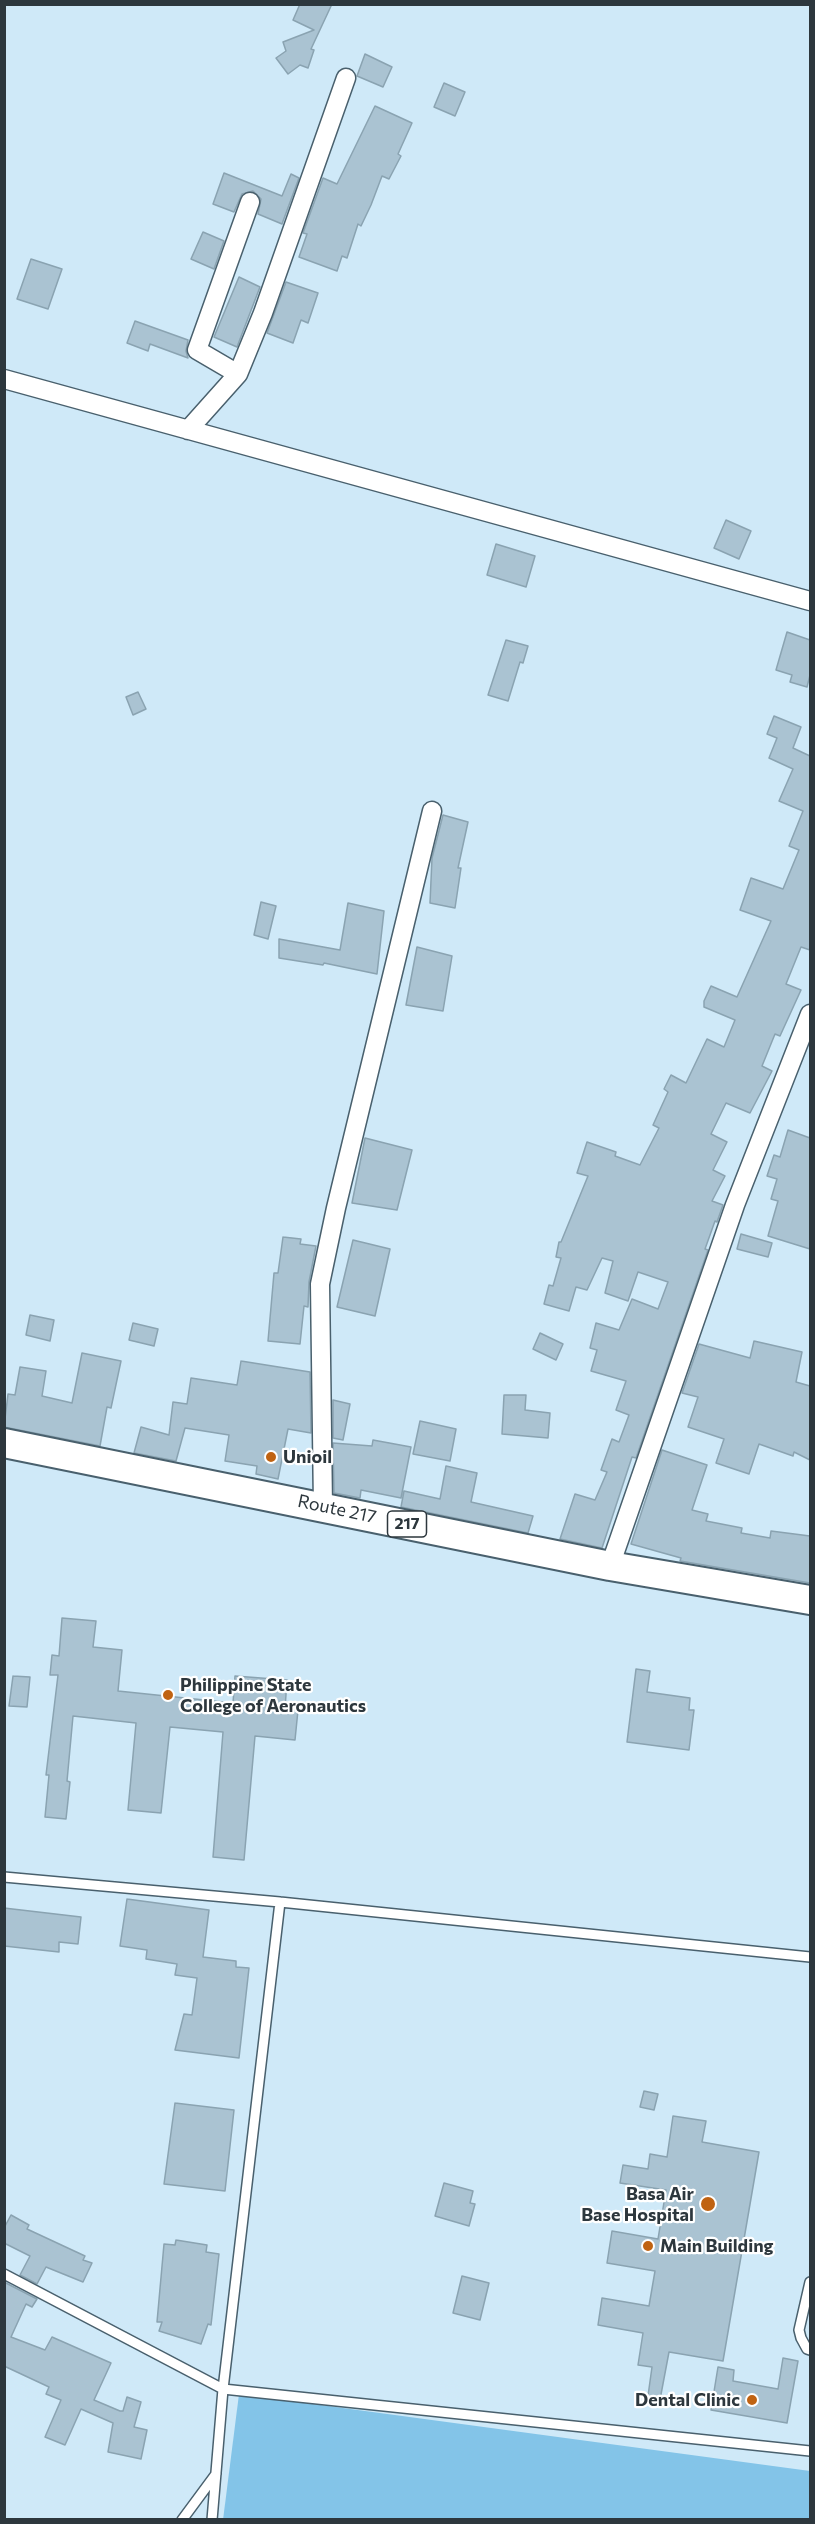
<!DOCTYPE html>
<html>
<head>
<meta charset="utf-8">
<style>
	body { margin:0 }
	#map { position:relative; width:815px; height:2524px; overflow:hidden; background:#cfe9f8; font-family:Commissioner,sans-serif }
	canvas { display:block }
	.frame { position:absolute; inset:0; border:6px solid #2d373d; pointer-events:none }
</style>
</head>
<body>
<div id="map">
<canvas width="815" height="2524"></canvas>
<div class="frame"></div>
</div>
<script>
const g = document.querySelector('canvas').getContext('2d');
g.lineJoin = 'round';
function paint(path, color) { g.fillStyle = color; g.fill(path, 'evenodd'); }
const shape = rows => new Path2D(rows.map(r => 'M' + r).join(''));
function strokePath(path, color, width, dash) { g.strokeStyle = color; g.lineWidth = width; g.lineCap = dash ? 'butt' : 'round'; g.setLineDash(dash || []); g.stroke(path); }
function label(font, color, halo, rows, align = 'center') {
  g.font = font + ' Commissioner,sans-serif'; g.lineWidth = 4.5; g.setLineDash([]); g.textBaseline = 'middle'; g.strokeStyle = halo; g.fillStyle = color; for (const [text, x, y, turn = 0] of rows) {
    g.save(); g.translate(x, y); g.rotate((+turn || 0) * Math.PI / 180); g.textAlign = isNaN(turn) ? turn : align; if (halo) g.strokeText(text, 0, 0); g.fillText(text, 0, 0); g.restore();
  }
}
const green = shape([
	[239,2394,810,2471,810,2519,223,2520]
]);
const building = shape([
	[300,4,332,4,311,49,314,50,308,68,300,65,288,74,276,58,286,51,283,42,314,30,293,20,300,4],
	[365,54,392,67,383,87,357,76,365,54],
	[444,83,465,92,455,116,434,107,444,83],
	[375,106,412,123,398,154,401,156,389,179,382,176,371,205,361,226,358,224,347,258,342,256,337,271,299,257,307,234,303,233,323,178,337,184,375,106],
	[224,173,282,196,291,174,299,178,282,224,258,214,261,199,253,191,242,194,234,212,213,204,224,173],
	[203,232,224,241,214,269,191,259,203,232],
	[31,259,62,269,48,309,17,299,31,259],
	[239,277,260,287,237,347,214,337,239,277],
	[286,282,318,293,308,323,301,320,293,343,267,333,286,282],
	[135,321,188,340,186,351,188,358,150,344,148,351,127,343,135,321],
	[726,520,751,531,739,559,714,548,726,520],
	[496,544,535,556,526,587,487,575,496,544],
	[787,632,810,640,810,675,807,687,790,682,792,675,776,670,787,632],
	[506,640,528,646,523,663,520,662,508,701,488,695,506,640],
	[138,692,146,709,133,715,126,697,138,692],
	[774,716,801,727,793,748,810,756,810,950,801,947,786,984,801,990,780,1036,775,1034,762,1066,772,1071,750,1113,726,1103,711,1134,727,1142,713,1170,725,1176,712,1201,723,1205,717,1222,715,1221,705,1249,708,1250,636,1458,632,1457,602,1548,560,1539,575,1494,595,1500,607,1472,601,1470,612,1439,619,1442,629,1415,616,1410,626,1381,591,1371,597,1350,590,1348,596,1323,619,1330,632,1299,658,1309,668,1282,638,1272,628,1301,605,1293,613,1261,602,1258,587,1290,576,1287,569,1311,544,1304,549,1285,553,1286,561,1258,556,1257,559,1242,561,1242,588,1176,577,1173,587,1142,616,1152,615,1156,640,1165,659,1128,653,1125,668,1092,664,1089,671,1075,686,1083,707,1039,724,1047,735,1020,704,1007,704,1001,711,986,737,997,771,921,740,910,751,878,783,889,799,850,789,846,803,811,779,801,793,769,769,758,777,738,767,734,774,716],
	[443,815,468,822,458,868,461,868,455,908,430,903,432,858,443,815],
	[261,902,276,906,268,939,254,935,261,902],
	[348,903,384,911,377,974,324,963,323,965,279,958,279,939,340,950,348,903],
	[417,947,452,956,443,1011,406,1005,417,947],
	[788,1130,810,1138,810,1249,768,1236,778,1201,771,1199,777,1179,767,1176,774,1155,780,1157,788,1130],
	[365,1138,412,1150,397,1210,352,1203,365,1138],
	[741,1234,772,1243,768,1257,737,1249,741,1234],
	[283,1237,301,1239,300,1244,316,1246,309,1282,308,1307,304,1306,300,1344,268,1341,274,1273,278,1273,283,1237],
	[353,1240,390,1249,375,1316,337,1307,353,1240],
	[30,1315,54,1320,50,1341,26,1335,30,1315],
	[133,1323,158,1329,154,1346,129,1340,133,1323],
	[540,1333,563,1344,556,1360,533,1349,540,1333],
	[754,1341,802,1352,796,1382,810,1386,810,1460,794,1452,793,1456,759,1444,749,1474,716,1463,724,1439,688,1427,698,1397,682,1393,699,1344,750,1358,754,1341],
	[82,1353,121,1361,111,1408,107,1407,100,1446,4,1427,8,1394,15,1395,20,1367,46,1371,42,1396,72,1403,82,1353],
	[241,1361,310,1372,311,1433,288,1429,278,1479,256,1474,257,1466,225,1461,229,1435,185,1428,176,1461,134,1453,141,1427,169,1435,173,1402,187,1404,191,1378,237,1385,241,1361],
	[504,1395,526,1395,525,1410,550,1413,548,1438,502,1434,504,1395],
	[333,1400,350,1404,343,1440,333,1438,333,1400],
	[420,1421,456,1429,450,1461,413,1454,420,1421],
	[373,1440,411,1447,401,1498,361,1490,360,1498,334,1493,333,1443,372,1446,373,1440],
	[662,1450,707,1465,692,1510,708,1514,706,1521,742,1528,741,1533,770,1538,771,1531,810,1536,810,1583,680,1561,681,1558,631,1544,662,1450],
	[446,1466,477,1473,471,1502,533,1516,528,1533,401,1507,404,1491,440,1499,446,1466],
	[62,1618,96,1621,93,1647,122,1650,118,1691,233,1703,235,1676,287,1680,285,1709,298,1710,295,1740,255,1736,244,1860,213,1857,223,1732,170,1727,161,1813,128,1810,136,1723,73,1716,67,1781,70,1782,66,1819,45,1817,49,1775,46,1775,58,1675,50,1675,52,1655,59,1656,62,1618],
	[636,1669,650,1671,647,1692,690,1698,689,1710,694,1710,689,1750,627,1742,636,1669],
	[13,1676,30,1677,27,1707,9,1706,13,1676],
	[127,1899,209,1910,203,1957,236,1961,236,1967,249,1968,239,2058,175,2050,184,2014,192,2015,197,1978,175,1975,177,1964,146,1959,147,1950,120,1946,127,1899],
	[4,1908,81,1917,78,1944,59,1942,59,1952,4,1946,4,1908],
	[644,2091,658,2094,654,2110,640,2107,644,2091],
	[175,2103,234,2110,225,2191,164,2184,175,2103],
	[673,2116,706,2121,702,2142,759,2152,723,2361,669,2352,659,2405,647,2403,652,2367,638,2365,643,2333,598,2325,602,2298,649,2306,655,2271,607,2263,612,2231,658,2239,666,2190,620,2183,623,2165,648,2169,650,2154,667,2157,673,2116],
	[444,2183,473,2191,470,2203,475,2204,469,2226,435,2216,444,2183],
	[11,2215,29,2225,27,2229,85,2256,83,2260,92,2263,83,2282,46,2267,37,2284,20,2275,30,2256,4,2243,4,2228,11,2215],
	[176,2240,207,2245,206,2252,219,2254,211,2325,208,2324,201,2344,159,2331,162,2322,157,2322,164,2244,175,2245,176,2240],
	[462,2276,489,2283,480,2320,453,2313,462,2276],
	[4,2282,37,2299,32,2307,26,2304,11,2337,45,2350,52,2337,111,2363,94,2400,120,2411,123,2411,127,2397,141,2402,134,2427,147,2430,141,2459,108,2452,113,2423,81,2409,65,2445,45,2437,61,2400,46,2394,49,2387,4,2366,4,2282],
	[783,2358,798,2361,787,2423,711,2410,718,2367,734,2370,733,2381,778,2389,783,2358]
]);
const lane = shape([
	[4,1877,280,1902,810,1957],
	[4,2274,223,2389,810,2451],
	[810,2282,799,2330,801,2338,807,2349,810,2350],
	[182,2520,216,2474],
	[212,2520,223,2389,280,1902]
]);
const street = shape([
	[238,374,197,350,250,202],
	[4,379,810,601],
	[188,430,238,374,263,313,346,78],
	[323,1507,320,1284,336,1208,432,811],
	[610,1566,735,1205,810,1014]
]);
const primary = shape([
	[4,1443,610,1566,810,1600]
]);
const markers = [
	[271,1457,6,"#c06312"],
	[168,1695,6,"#c06312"],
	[708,2204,8,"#c06312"],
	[648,2246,6,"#c06312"],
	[752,2400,6,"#c06312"]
];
const shields = [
	[407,1524,39]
];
const shieldNames = [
	["217",407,1524]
];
const poiNames = [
	["Unioil",283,1457],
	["Philippine State",180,1685],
	["College of Aeronautics",180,1706],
	["Basa Air",694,2194,"right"],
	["Base Hospital",694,2215,"right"],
	["Main Building",660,2246],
	["Dental Clinic",740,2400,"right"]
];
const streetNames = [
	["Route 217",337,1509,12]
];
paint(green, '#83c4e8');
paint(building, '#aac3d2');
strokePath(building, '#8aa3b1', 1.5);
strokePath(lane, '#49606d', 12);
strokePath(street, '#49606d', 21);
strokePath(primary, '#49606d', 32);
strokePath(lane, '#fff', 9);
strokePath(street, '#fff', 18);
strokePath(primary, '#fff', 28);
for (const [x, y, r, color] of markers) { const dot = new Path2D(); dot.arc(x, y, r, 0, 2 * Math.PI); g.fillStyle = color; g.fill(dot); strokePath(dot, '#fff', 2); }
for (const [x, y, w] of shields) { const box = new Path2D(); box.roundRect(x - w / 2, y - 13, w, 26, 4.5); g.fillStyle = '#fff'; g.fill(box); strokePath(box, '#2d373d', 1.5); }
label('bold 16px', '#2d373d', null, shieldNames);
label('bold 18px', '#2d373d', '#fff', poiNames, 'left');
label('18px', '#2d373d', '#fff', streetNames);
</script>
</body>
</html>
